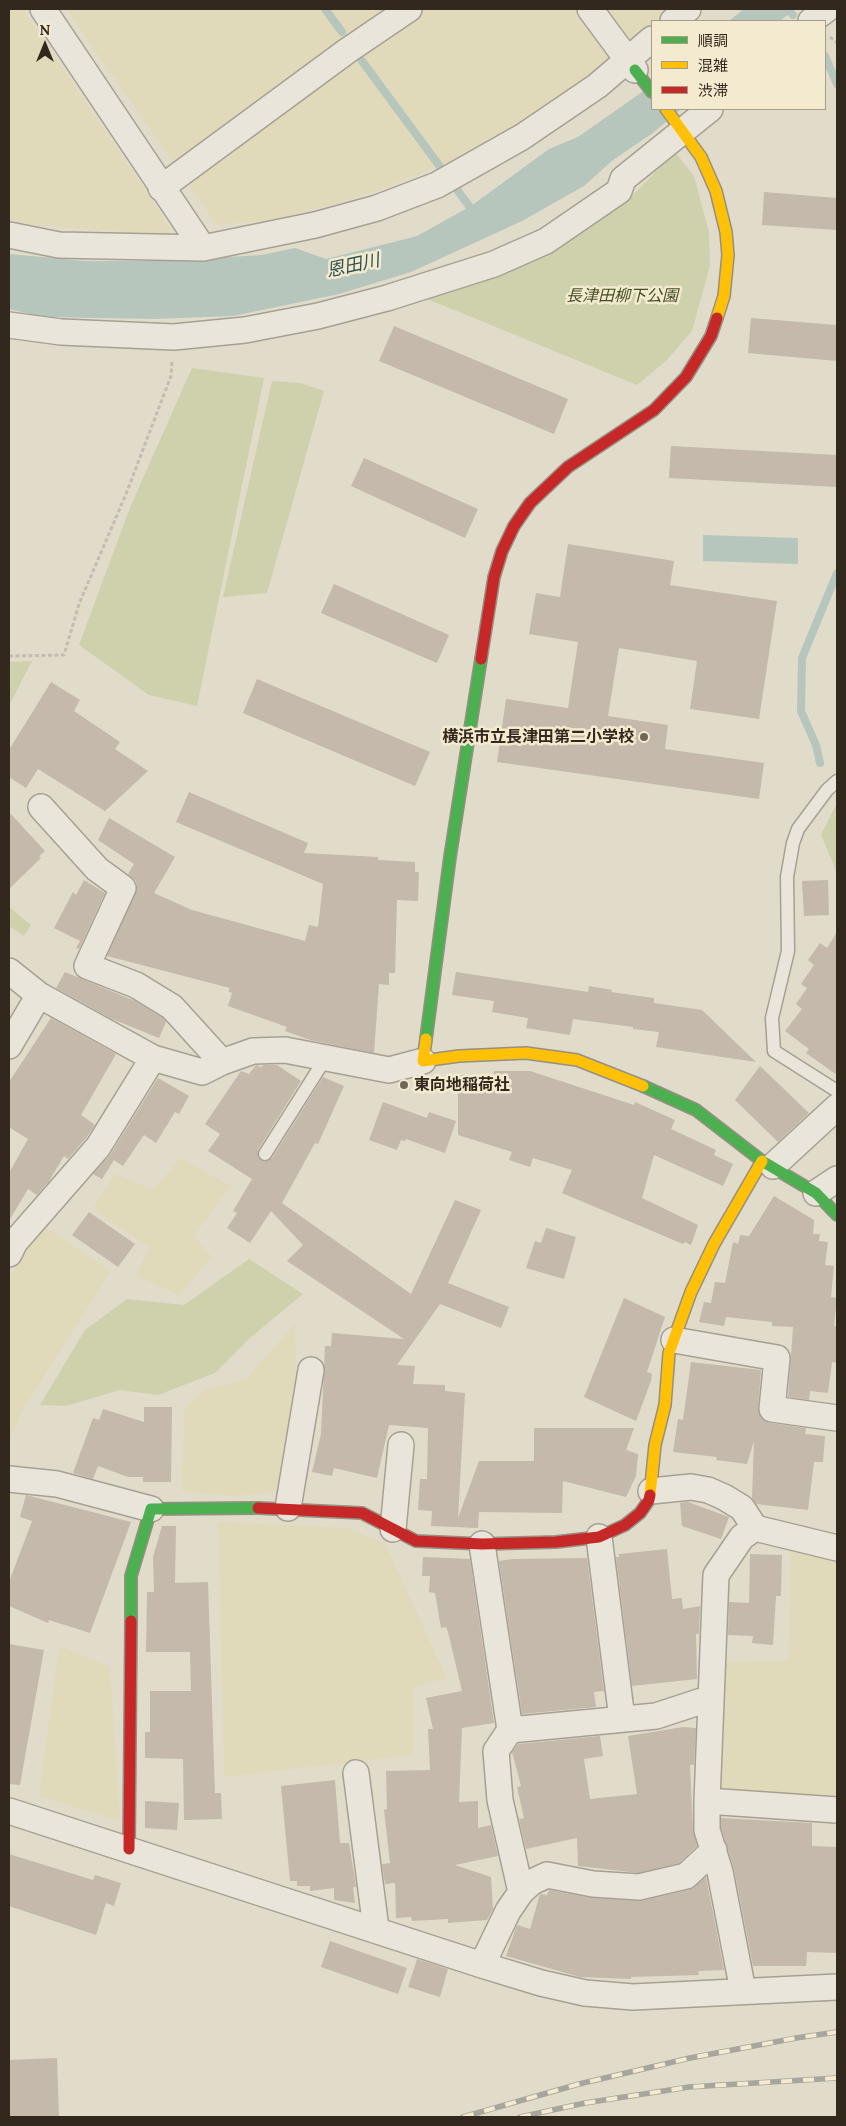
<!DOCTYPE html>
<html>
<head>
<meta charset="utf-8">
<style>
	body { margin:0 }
	#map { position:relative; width:846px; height:2126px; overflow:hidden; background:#e1dbca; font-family:Lora,"Noto Sans JP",serif }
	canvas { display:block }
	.frame { position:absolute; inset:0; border:10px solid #33281d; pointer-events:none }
	.legend { position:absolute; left:651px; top:20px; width:175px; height:90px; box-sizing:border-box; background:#f3eacf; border:1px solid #a69c88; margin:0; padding:6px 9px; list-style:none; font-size:15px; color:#33281d }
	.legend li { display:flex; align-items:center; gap:10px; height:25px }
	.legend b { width:25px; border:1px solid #a69c88 }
	.north { position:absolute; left:20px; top:20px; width:50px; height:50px; -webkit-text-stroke:4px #f3eacf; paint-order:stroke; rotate:0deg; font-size:14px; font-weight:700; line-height:20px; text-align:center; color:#33281d }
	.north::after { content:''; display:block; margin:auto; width:18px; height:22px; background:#33281d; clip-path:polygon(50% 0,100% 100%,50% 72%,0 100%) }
</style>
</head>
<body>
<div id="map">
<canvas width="846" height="2126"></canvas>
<div class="frame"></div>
<ul class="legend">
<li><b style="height:6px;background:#4caf50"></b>順調</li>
<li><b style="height:6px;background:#ffc107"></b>混雑</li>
<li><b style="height:6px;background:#c62828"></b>渋滞</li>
</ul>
<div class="north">N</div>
</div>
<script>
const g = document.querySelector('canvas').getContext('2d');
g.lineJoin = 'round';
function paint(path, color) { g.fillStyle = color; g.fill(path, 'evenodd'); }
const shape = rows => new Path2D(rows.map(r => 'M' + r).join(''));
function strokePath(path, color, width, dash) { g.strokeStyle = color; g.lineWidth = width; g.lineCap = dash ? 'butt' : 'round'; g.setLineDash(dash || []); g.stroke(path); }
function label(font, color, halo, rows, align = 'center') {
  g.font = font + ' Lora,"Noto Sans JP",serif'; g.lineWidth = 5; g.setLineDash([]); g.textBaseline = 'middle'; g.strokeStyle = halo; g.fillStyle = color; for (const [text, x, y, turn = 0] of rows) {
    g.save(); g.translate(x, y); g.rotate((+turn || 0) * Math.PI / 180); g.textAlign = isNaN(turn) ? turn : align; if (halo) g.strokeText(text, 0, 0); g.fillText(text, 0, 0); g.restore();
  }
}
const farmland = shape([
	[9,9,23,9,170,227,170,235,28,225,9,220],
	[66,9,577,9,611,54,608,65,514,135,380,190,281,219,217,225],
	[607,9,678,9,664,21,652,21,652,31,646,36,627,38],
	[180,1158,231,1186,194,1236,212,1257,179,1295,136,1275,149,1248,93,1208,115,1174,153,1190],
	[43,1226,111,1271,22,1411,9,1441,9,1277],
	[295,1323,296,1391,283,1491,235,1496,182,1491,184,1409,204,1390,246,1379],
	[218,1522,347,1528,385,1543,447,1678,413,1687,413,1755,224,1777],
	[791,1552,837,1560,837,1800,719,1792,724,1662,788,1661],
	[59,1646,110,1667,120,1821,39,1796]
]);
const green = shape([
	[675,152,694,176,709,232,710,266,692,331,666,361,637,385,425,298,506,274,568,242,626,202],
	[192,368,264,378,197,706,149,695,79,645,131,505],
	[272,381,300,383,324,391,267,593,223,597],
	[32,661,9,706,9,662],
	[837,803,837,873,821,835],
	[9,907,31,925,24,936,9,926],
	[249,1259,303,1294,250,1338,215,1373,158,1395,120,1390,66,1406,40,1405,85,1330,127,1299,184,1305]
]);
const water = shape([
	[744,9,795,9,780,21,729,21],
	[652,85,652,109,681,109,653,133,613,160,584,186,522,221,411,272,339,294,233,316,155,319,43,317,9,309,9,254,85,261,166,261,261,255,295,248,326,259,417,236,471,206,549,149,578,137],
	[703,535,798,538,798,564,703,561]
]);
const stream = shape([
	[325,9,342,32],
	[788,9,793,15],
	[825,56,837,84],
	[362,61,441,168],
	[458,191,475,214],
	[820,763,816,745,801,711,802,658,837,573]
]);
const building = shape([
	[764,192,837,198,837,230,762,225],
	[751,318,837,325,837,361,748,353],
	[394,326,568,399,554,434,379,361],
	[671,446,837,455,837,487,669,478],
	[364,458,478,509,465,538,351,486],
	[568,544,674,561,670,585,777,601,759,719,690,709,697,661,619,648,608,716,668,725,665,749,764,763,759,799,497,762,506,699,568,708,578,642,529,634,536,593,560,597],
	[334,584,449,635,437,663,321,613],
	[257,679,430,752,415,786,243,713],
	[51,682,80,700,74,711,120,742,115,749,148,771,105,811,38,769,26,788,9,777,9,750],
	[189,792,308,843,304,853,378,857,378,860,415,862,415,872,419,872,418,901,397,900,395,973,389,973,389,985,379,984,374,1053,310,1040,285,1031,287,1027,228,1006,232,993,228,991,230,988,107,956,137,888,136,881,128,874,134,864,98,840,109,818,175,857,154,893,192,910,305,941,309,925,318,927,323,884,176,822],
	[9,812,45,851,39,856,41,858,9,889],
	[84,880,105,893,79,949,76,948,80,941,54,928,73,892,76,895],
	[828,880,829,915,804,916,802,881],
	[837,932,837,1075,806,1053,809,1049,785,1031,802,1009,796,1004,807,988,801,984,814,965,808,960,820,943,827,948],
	[65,972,135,1001,163,1018,166,1022,159,1038,112,1019,56,988],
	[456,972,588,992,589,986,612,990,611,992,654,998,654,1003,702,1010,756,1062,656,1047,659,1032,633,1029,633,1027,573,1019,570,1035,526,1028,528,1018,492,1012,494,1001,452,995],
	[51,1018,116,1054,81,1115,95,1125,86,1138,68,1159,64,1156,49,1181,37,1195,28,1189,9,1221,9,1173,28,1139,9,1127,9,1082],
	[256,1065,261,1067,263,1065,277,1065,301,1081,258,1150,258,1157,264,1162,272,1158,323,1077,344,1086,318,1144,315,1143,282,1203,411,1294,455,1200,481,1210,448,1283,509,1307,501,1328,440,1304,397,1365,415,1366,413,1384,445,1385,445,1391,465,1393,458,1518,479,1461,534,1461,534,1428,634,1428,626,1450,638,1454,636,1476,626,1497,563,1481,562,1513,479,1512,478,1528,431,1526,432,1511,418,1510,420,1479,427,1479,428,1428,389,1425,377,1478,334,1468,332,1476,312,1472,321,1434,325,1346,331,1346,332,1333,404,1339,287,1261,303,1245,271,1211,250,1243,227,1228,237,1213,233,1211,252,1179,208,1151,220,1134,205,1124,241,1071,249,1074],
	[760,1066,809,1113,778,1142,735,1100],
	[494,1071,530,1071,634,1105,635,1102,675,1120,671,1129,716,1150,714,1155,733,1164,723,1186,654,1155,642,1198,698,1225,691,1245,685,1242,683,1244,562,1193,572,1170,533,1158,530,1167,509,1160,512,1152,458,1135,458,1075,494,1075],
	[158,1078,189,1096,179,1114,175,1112,156,1143,144,1135,123,1166,114,1160,102,1179,93,1174,110,1155],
	[383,1102,427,1118,429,1112,456,1121,445,1153,406,1139,405,1141,401,1140,397,1150,369,1140],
	[774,1196,814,1220,813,1234,820,1234,819,1241,828,1242,825,1265,834,1266,831,1297,837,1298,834,1326,837,1326,837,1363,832,1362,828,1393,810,1391,809,1400,788,1397,793,1327,772,1326,772,1322,726,1317,724,1326,699,1322,704,1302,711,1303,715,1282,725,1283,733,1242,738,1244,740,1235,749,1236],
	[89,1212,135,1244,118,1267,72,1235],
	[546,1228,576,1237,564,1279,526,1268,535,1241,541,1243],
	[624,1298,665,1317,647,1372,652,1374,651,1381,636,1421,584,1397],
	[691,1362,761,1370,758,1408,763,1420,770,1423,806,1428,805,1434,825,1436,823,1462,814,1462,808,1510,756,1504,752,1498,754,1441,747,1464,716,1460,717,1457,673,1452,678,1419,683,1420],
	[144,1407,172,1407,171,1482,143,1482,143,1477,128,1477,98,1466,93,1479,73,1473,93,1418,99,1420,103,1409,144,1422],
	[26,1495,131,1522,90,1633,49,1620,48,1623,9,1606,9,1582,32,1521,20,1517],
	[688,1502,729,1517,721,1539,682,1526,680,1503],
	[162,1526,176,1526,175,1583,208,1582,215,1793,221,1793,222,1819,184,1820,183,1759,145,1758,145,1732,150,1732,150,1691,191,1691,190,1652,146,1652,147,1592,154,1592,153,1557],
	[667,1549,672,1599,682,1598,683,1609,700,1606,699,1634,696,1634,697,1679,632,1686,616,1557,619,1557,619,1554],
	[750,1554,782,1555,781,1596,776,1596,773,1645,752,1643,753,1636,728,1635,729,1602,749,1603],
	[423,1557,470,1559,494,1723,462,1728,459,1802,478,1801,478,1828,491,1825,498,1856,455,1865,491,1877,493,1909,487,1920,448,1923,448,1919,412,1921,411,1917,396,1918,395,1883,385,1884,382,1864,390,1863,384,1810,387,1809,386,1771,430,1770,428,1729,433,1729,426,1698,462,1691,448,1632,446,1627,441,1628,435,1593,429,1592,430,1576,422,1576],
	[587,1558,604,1691,594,1692,596,1707,522,1714,499,1561,512,1559],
	[9,1644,44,1650,20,1785,9,1784],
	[683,1727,696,1728,694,1765,690,1765,693,1830,697,1846,679,1863,638,1873,578,1866,577,1838,526,1849,519,1819,524,1818,517,1787,521,1786,512,1752,518,1744,600,1736,603,1756,584,1759,590,1799,637,1794,628,1736],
	[335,1780,340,1843,349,1843,356,1887,353,1887,355,1903,334,1900,334,1888,310,1891,310,1886,297,1886,297,1881,290,1881,281,1786],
	[145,1801,179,1803,177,1830,145,1828],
	[721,1818,812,1823,812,1846,837,1847,837,1953,807,1952,806,1966,753,1966,734,1869,721,1828],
	[9,1854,93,1880,95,1875,121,1883,114,1906,106,1903,96,1935,9,1906],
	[706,1877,724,1970,698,1971,699,1975,631,1977,631,1979,580,1977,506,1956,517,1925,530,1929,540,1894,547,1895,549,1890,592,1898,642,1901,689,1890],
	[330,1941,407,1968,398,1994,321,1967],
	[417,1959,448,1969,440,1997,408,1987],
	[57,2058,59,2117,9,2117,9,2060]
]);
const path = shape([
	[830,37,837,43],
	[9,656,64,655,79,604,126,494,171,376,172,361]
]);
const lane = shape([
	[837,781,827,790,798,829,793,843,787,877,788,951,772,1018,774,1051,837,1091],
	[265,1154,325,1059]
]);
const street = shape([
	[43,9,203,248],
	[590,9,635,70],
	[673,21,688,9],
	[811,21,827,9],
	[161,188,347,51,409,9],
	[9,235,59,245,203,248,315,225,377,208,437,185,522,137,597,86,652,39],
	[9,325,61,332,174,337,245,330,318,316,387,298,494,264,546,241,619,191,623,179,710,109],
	[41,807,97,869,123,888,87,966,136,985,172,1007,222,1062],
	[9,971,39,995,153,1058,202,1072,222,1062,253,1051,285,1050,389,1070,423,1061],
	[9,1046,39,995],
	[773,1166,837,1107],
	[816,1193,837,1179],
	[9,1254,15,1242,98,1147,153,1058],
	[674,1340,777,1358,772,1409,837,1418],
	[9,1479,57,1484,151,1509],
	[651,1491,691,1487,708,1490,724,1497,742,1508,755,1528,837,1548],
	[288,1508,311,1370],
	[393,1529,401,1445],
	[599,1537,622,1719],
	[482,1544,510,1730],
	[356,1773,376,1929],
	[707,1801,837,1810],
	[9,1811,482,1965,541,1983,585,1993,633,1997,837,1987],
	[521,1892,532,1882,547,1875,593,1884,639,1887,686,1876,714,1850],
	[482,1965,508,1911,521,1892,500,1800,496,1751,510,1730,656,1716,711,1698],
	[743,1991,720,1872,707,1830,707,1801,716,1575,742,1537,755,1528]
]);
const fast = shape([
	[635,70,652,92],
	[426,1039,450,857,481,659],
	[643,1086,696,1110,762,1161,816,1193,837,1215],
	[131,1621,131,1576,151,1509,258,1508]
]);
const slow = shape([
	[666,109,701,157,716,191,726,232,728,255,724,296,717,318],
	[426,1039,423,1061,459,1056,526,1053,577,1060,643,1086],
	[650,1495,655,1445,665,1405,669,1353,691,1292,714,1244,762,1161]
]);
const jam = shape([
	[481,659,494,577,502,551,514,526,530,503,568,467,654,410,686,377,711,336,717,318],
	[258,1508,362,1513,416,1541,482,1544,556,1542,599,1537,625,1525,640,1513,649,1500,650,1495],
	[129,1849,131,1621]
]);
const rail = shape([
	[463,2117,579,2084,690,2058,796,2038,837,2032],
	[520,2117,585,2103,689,2087,837,2078]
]);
const markers = [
	[644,737,5,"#70675a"],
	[404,1085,5,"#70675a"]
];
const parkNames = [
	["長津田柳下公園",622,296]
];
const poiNames = [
	["横浜市立長津田第二小学校",634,737],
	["東向地稲荷社",414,1085,"left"]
];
const waterNames = [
	["恩田川",353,266,-12]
];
paint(farmland, '#e0dabb');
paint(green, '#cfd1ad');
paint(water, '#b6c6bc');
strokePath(stream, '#b6c6bc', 8);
paint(building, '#c4b9ab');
strokePath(lane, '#a6a094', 15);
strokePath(street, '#a6a094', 28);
strokePath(fast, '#958f84', 14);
strokePath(slow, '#958f84', 14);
strokePath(jam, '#958f84', 14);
strokePath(path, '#c2bcb2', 3, [4, 2.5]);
strokePath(lane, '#eae5db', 12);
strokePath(street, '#eae5db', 25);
strokePath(fast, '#4caf50', 11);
strokePath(slow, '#ffc107', 11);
strokePath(jam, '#c62828', 11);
strokePath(rail, '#a8a59c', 5.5);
strokePath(rail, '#f3eacf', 4, [11]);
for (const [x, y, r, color] of markers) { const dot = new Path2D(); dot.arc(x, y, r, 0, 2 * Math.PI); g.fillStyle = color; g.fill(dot); strokePath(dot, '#f3eacf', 2); }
label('italic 16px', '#424e24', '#f3eacf', parkNames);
label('bold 16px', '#33281d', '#f3eacf', poiNames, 'right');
label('italic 18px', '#2d5251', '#f3eacf', waterNames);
</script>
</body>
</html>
